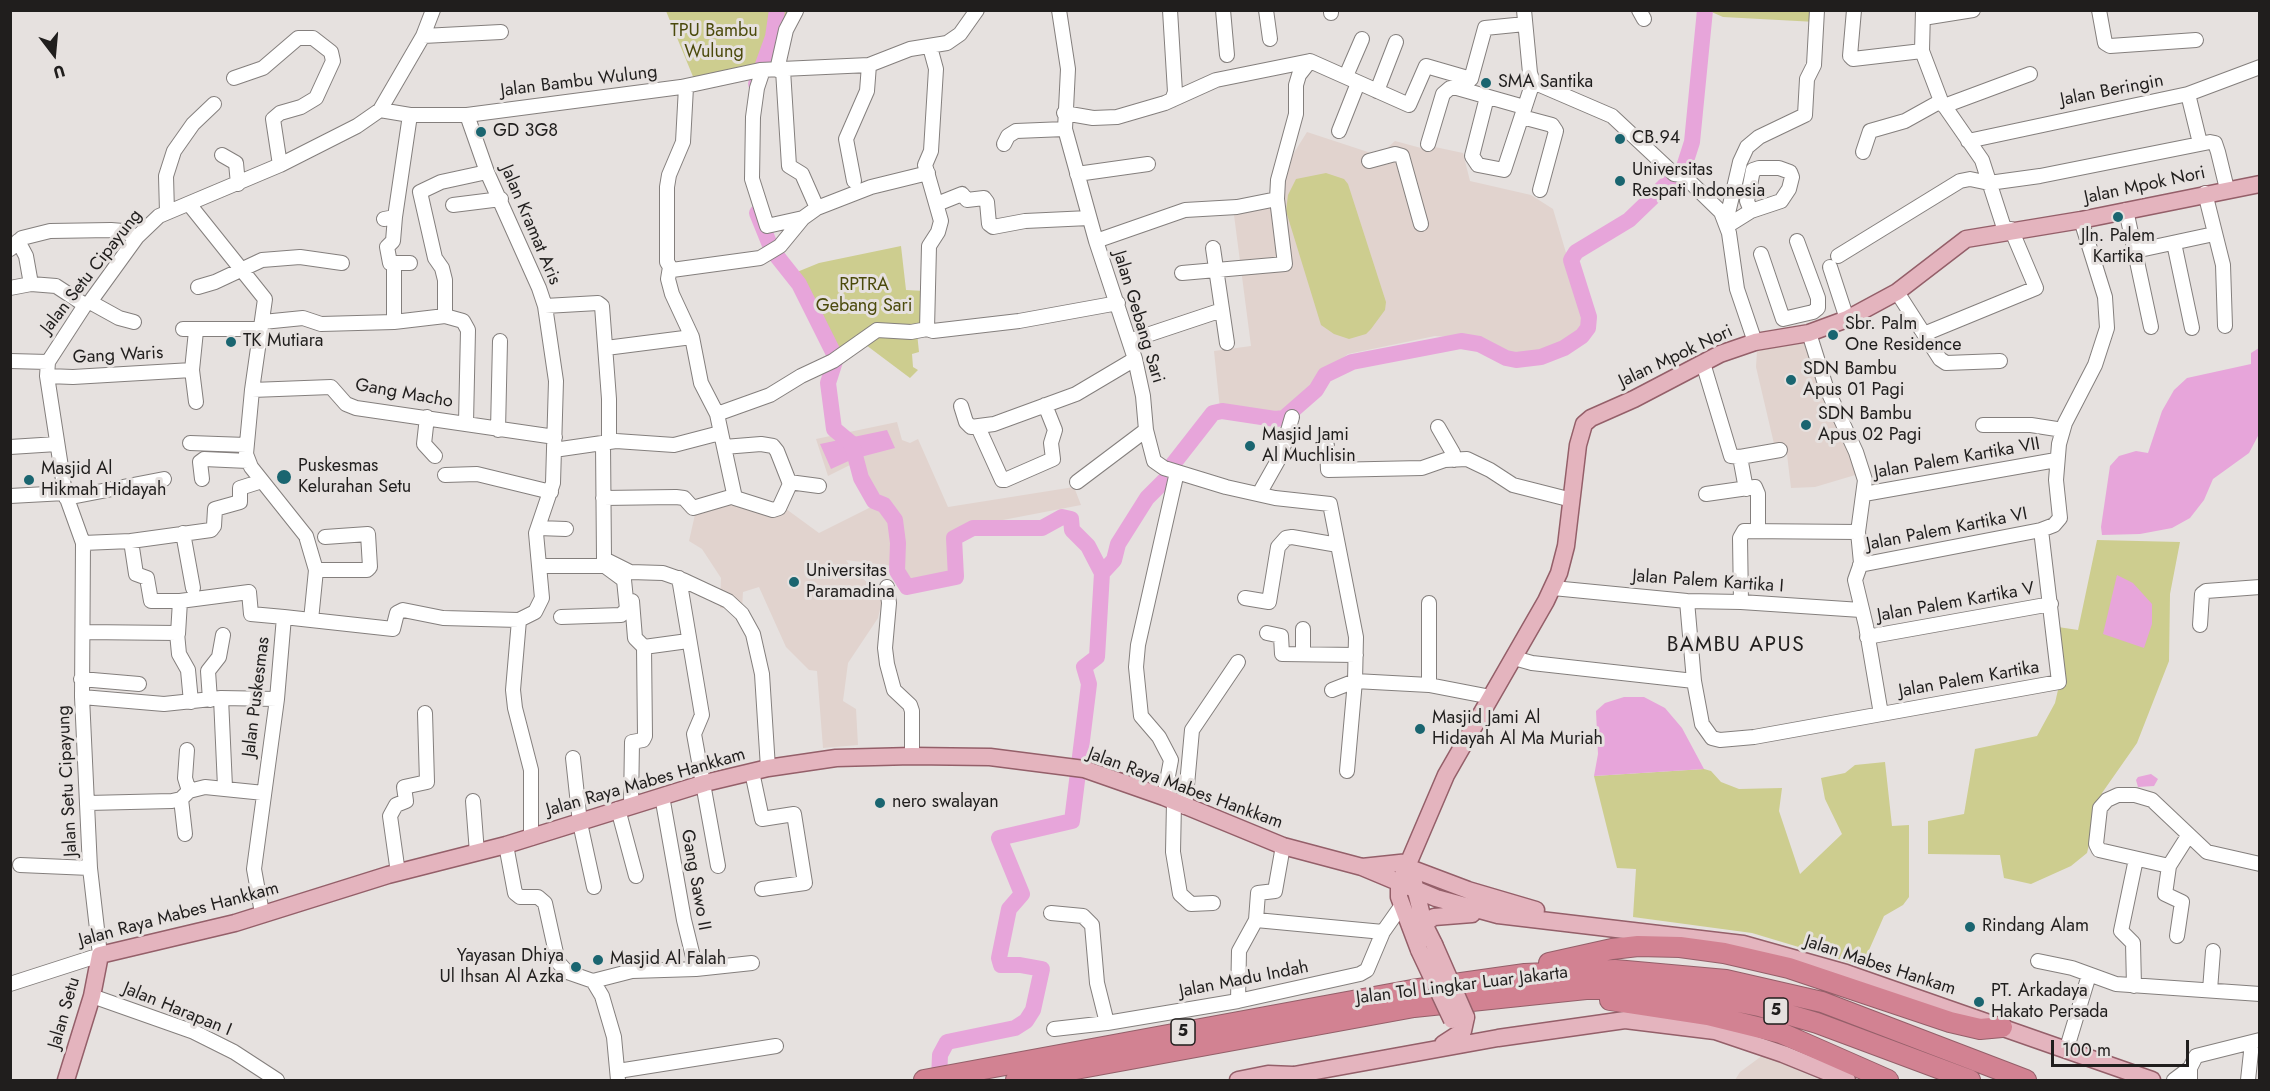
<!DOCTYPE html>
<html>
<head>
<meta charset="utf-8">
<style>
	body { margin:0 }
	#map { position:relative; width:2270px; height:1091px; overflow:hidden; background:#e6e1df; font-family:Jost,sans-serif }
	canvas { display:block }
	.frame { position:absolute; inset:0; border:12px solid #201e1d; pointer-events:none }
	.north { position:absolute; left:24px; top:24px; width:60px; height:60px; -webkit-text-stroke:4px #e6e1df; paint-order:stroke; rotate:164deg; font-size:16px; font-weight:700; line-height:24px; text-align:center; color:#201e1d }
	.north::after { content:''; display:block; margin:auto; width:21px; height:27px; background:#201e1d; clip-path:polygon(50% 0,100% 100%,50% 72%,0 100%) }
	.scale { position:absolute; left:2051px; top:1040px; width:138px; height:27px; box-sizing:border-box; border:3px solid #201e1d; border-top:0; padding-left:8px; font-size:18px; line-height:21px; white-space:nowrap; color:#201e1d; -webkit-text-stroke:4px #e6e1df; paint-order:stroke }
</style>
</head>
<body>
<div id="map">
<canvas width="2270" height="1091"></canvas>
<div class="frame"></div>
<div class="north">U</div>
<div class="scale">100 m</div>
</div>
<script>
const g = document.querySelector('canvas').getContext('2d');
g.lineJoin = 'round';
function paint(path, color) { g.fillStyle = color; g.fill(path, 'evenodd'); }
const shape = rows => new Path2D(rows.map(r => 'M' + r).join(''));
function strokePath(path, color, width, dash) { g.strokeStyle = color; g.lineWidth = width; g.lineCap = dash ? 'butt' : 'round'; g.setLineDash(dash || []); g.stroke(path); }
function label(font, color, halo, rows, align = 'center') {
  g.font = font + ' Jost,sans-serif'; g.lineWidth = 6; g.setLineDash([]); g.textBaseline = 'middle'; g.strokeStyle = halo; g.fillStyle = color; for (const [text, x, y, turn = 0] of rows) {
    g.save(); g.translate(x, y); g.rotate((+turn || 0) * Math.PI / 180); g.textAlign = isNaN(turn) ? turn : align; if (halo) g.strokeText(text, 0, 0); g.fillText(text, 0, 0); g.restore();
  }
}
const built = shape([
	[1307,132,1371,153,1385,150,1395,141,1421,148,1435,147,1463,153,1470,181,1531,195,1553,209,1586,320,1582,333,1564,345,1529,356,1512,356,1476,339,1435,336,1348,354,1319,376,1302,399,1287,412,1220,409,1214,351,1251,346,1234,215,1282,205,1282,177,1287,164],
	[1811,341,1862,473,1815,487,1791,488,1786,446,1775,448,1756,367,1757,351],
	[897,422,902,440,910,443,918,439,948,507,1074,487,1081,505,956,529,964,576,907,585,904,572,893,566,846,560,853,570,883,596,878,618,848,663,843,701,856,709,858,745,823,748,817,671,809,670,786,647,759,587,743,592,742,609,720,608,721,578,702,549,689,541,696,510,736,500,782,506,819,533,879,503,860,460,828,476,816,439],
	[1763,1055,1820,1080,1735,1080,1740,1072]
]);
const green = shape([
	[1707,10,1816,11,1816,22,1723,17],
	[666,11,788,11,775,65,694,79],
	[1326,173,1344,179,1348,184,1386,302,1385,310,1371,329,1366,334,1349,339,1334,334,1321,325,1286,211,1288,195,1296,179],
	[901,246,906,290,925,291,924,328,917,333,919,352,912,354,913,367,918,370,910,378,858,339,837,354,797,272,819,263],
	[2097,540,2180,542,2170,594,2169,661,2137,743,2102,793,2087,853,2071,866,2031,884,2004,878,2000,855,1928,854,1928,821,1964,814,1975,749,2037,736,2055,703,2063,668,2058,627,2078,630],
	[1885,762,1892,826,1909,825,1909,897,1903,905,1884,916,1862,966,1752,933,1633,917,1636,869,1617,868,1594,776,1704,769,1711,771,1721,782,1739,789,1782,788,1779,811,1800,874,1842,834,1825,799,1821,778,1845,773,1855,765]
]);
const water = shape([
	[2259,348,2259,434,2249,453,2213,479,2204,500,2190,518,2172,528,2140,534,2102,535,2101,527,2110,466,2119,456,2136,451,2148,453,2162,411,2174,390,2187,378,2251,364,2251,353],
	[887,430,895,448,853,459,831,469,820,444],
	[2117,575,2133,583,2152,604,2152,624,2144,648,2103,634],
	[1624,697,1644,697,1665,708,1682,728,1704,769,1594,776,1598,754,1596,711,1605,703],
	[2151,774,2158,779,2154,786,2138,787,2136,780,2138,777]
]);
const river = shape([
	[756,84,773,37,777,10],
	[757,213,772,250,799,284,836,358,828,383,834,429,852,444,861,478,874,501,884,505,895,520,898,543,897,571,907,587,956,577,954,538,973,528,1042,528,1062,517,1071,519,1072,530,1088,546,1102,573,1097,657,1084,667,1089,684,1072,821,999,838,1022,894,1009,909,999,958,1001,965,1020,965,1042,969,1033,1010,1026,1021,1015,1028,947,1042,940,1055,939,1080],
	[1170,468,1213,413,1222,411,1275,419,1284,418,1316,390,1325,375,1352,362,1461,341,1479,344,1506,358,1516,360,1541,357,1564,348,1582,336,1588,328,1589,317,1571,260,1576,252,1629,220,1684,167,1692,142,1705,10],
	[1102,573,1114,560,1118,544,1147,498,1167,478,1169,472]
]);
const minor = shape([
	[1059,10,1068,69,1065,129,1096,241,1135,359,1143,396,1146,430,1154,461,1164,468,1226,487,1275,498,1330,504,1356,637,1355,681,1429,685,1491,697],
	[1170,10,1175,92,1172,100],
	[1223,10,1227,55],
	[1266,10,1270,39],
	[1331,10,1331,13],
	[1524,10,1530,73,1533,82,1612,116,1674,174,1683,175,1721,212,1729,233,1737,289,1755,342],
	[1639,10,1644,19],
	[1854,10,1850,56,1853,59,1922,51],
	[1923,10,1922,51,1941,101,1982,160,2005,231],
	[2099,10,2105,43,2110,46,2196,40],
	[1923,18,1973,10],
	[423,36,501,32],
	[930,47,936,69,931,151,925,165,941,221,938,232,929,246,927,329,933,331,1019,321,1118,303],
	[763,70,757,88,753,117,752,179,767,226,803,218],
	[777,70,786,30,796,11],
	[783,70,789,166,802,174,817,208,871,187,928,173],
	[1346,76,1362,39],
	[234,78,263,68,298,38,313,38,331,52,333,61,316,98,301,107,280,113,273,119,280,165],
	[686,87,683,142,669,175,667,187,667,262,672,270,760,258,780,246,803,218,817,208],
	[1377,91,1396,42],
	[2188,94,2200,143],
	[1487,97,1472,156,1478,165,1504,170,1533,82],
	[1944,106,2030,74],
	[380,110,410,115,467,115,681,87,760,70,869,65,910,49,947,43,960,34,977,10],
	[1064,113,1093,118,1117,117,1165,103,1216,80,1310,61,1409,105,1426,66,1471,79,1485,28,1525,24],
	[467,115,487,172,539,288,545,306,556,381,553,483,536,533,542,598,535,612,519,620,513,690,515,708,531,770,531,838],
	[1522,117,1552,125,1556,131,1540,190],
	[1339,131,1358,83],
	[1968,141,2188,94,2260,67],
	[1004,144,1008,136,1016,131,1065,129],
	[1428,144,1443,94,1450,88,1457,88,1524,107],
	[1863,152,1870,131,1905,121,1941,101],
	[222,155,236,163,238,184],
	[1369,161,1395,154,1402,156,1421,224],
	[1077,174,1148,164],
	[854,181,846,139,867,91,869,65],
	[2205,193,2223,265,2225,326],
	[189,204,265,299,252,390,246,454,251,467,306,536,316,570,311,620,284,617,277,699,254,869,262,913],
	[937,204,962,194,967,200,984,198,987,202,989,224,993,227,1025,221,1089,218],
	[453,205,501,199],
	[2126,210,2151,327],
	[167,212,166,176,174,151,193,124,214,104],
	[395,217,393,241,387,247,390,263,410,263],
	[384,219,395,217,410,115],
	[1726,222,1740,162,1747,147,1759,137,1805,115,1807,79,1814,65,1817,10],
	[1727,226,1751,211,1781,201,1789,189,1792,177,1790,172,1779,168,1759,168,1753,170,1747,201,1751,211],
	[18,241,26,256,31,284],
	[1096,241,1185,210,1237,207,1277,199],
	[2174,243,2192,328],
	[1213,248,1227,343],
	[10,249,22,238,50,231,111,230,123,231,137,237],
	[2135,251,2214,234],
	[1761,254,1783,319,1813,312,1818,308,1818,298,1797,241],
	[1838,256,1960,181,1970,179,1989,183,2040,176,2210,142,2215,143,2218,152,2227,189],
	[670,267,668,279,672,294,692,337],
	[1830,267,1847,319],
	[1182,273,1285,264,1277,199,1278,180,1296,114,1296,85,1299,75,1310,61],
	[198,287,215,282,262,260,300,257,342,263],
	[10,288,31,284,56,286,85,305],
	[1897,292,1924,334,2036,288,2011,229],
	[90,302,119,318,134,322],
	[545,306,598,303,602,306,609,399,609,442],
	[445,316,445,280,442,268,435,258,420,192,441,182,487,172],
	[263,322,303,318,321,324,394,322,445,316,463,321,468,330,466,423],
	[394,322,394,264],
	[183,329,261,329],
	[1809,333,1826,387,1856,452,1865,480,1858,532,1861,563,1855,580,1866,626,1881,714],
	[1924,334,1940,359,1946,363,2000,361],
	[1129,341,1222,310],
	[606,348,692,337,701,383,717,414,724,447,761,444,773,446,777,451,790,484,779,508,773,510,735,498,724,447],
	[10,361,48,362],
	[1703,363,1731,456,1740,457,1746,489],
	[47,376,73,377,192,370],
	[252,390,331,387,346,404,356,408,555,437],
	[196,402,192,370,196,331],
	[961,406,966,422,971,427,994,424,1076,394,1135,359],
	[717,414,770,395,801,376,833,361,877,330,911,332,927,329],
	[427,417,424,444,435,456],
	[1983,425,2031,425,2063,430],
	[978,427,1002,480,1005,480,1053,459,1051,443,1055,430,1045,405],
	[1438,427,1453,453,1454,460],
	[498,430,500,341],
	[190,443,246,445],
	[603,444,604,559,630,572,663,573,683,580,728,601,742,614,753,634,762,674,768,768],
	[1327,446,1328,470,1422,468,1445,460,1467,459,1490,470,1513,485,1572,500],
	[10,447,57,444],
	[554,450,616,441,674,445,720,433],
	[1740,457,1780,450],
	[445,475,477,474,551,492],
	[202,479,200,462,204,459,248,461],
	[789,482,819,486],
	[1077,482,1146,430],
	[1259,494,1281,455,1292,417],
	[1706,494,1755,487,1758,494,1758,529],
	[1864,494,2056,460],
	[10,496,65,493],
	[66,498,164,479],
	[603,498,676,497,684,498,693,508,734,496],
	[538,528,566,529],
	[183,533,193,588],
	[131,541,136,574,147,578,151,601,180,601,249,592,251,614,284,617],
	[83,543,131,541,211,530,214,526,215,509,240,502,240,488,262,481],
	[1860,565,2041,530],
	[539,566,605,566,624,580,627,609,621,615,561,617],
	[316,570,367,570,370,567,368,534,325,537],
	[679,578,702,715,694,734,718,866],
	[887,587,889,603,885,648,887,664,894,690,910,705,912,711,912,756],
	[1553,588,1687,601,1741,602,1861,610],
	[1245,598,1269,602,1278,547,1286,538,1292,537,1338,545],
	[632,601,635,638,644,647,688,641],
	[1687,601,1694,681],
	[1741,602,1740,538,1744,531,1858,532],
	[311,620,393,629,397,613,403,610,443,618,519,620],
	[2200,625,2202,594,2206,591,2260,587],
	[83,632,177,633,179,654,188,670,191,702],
	[1267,633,1281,636,1282,654,1356,655],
	[178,634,180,601],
	[1867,637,2051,604],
	[1303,654,1303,629],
	[1514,658,1532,663,1694,681,1702,724,1712,738,1720,740,1754,737,2059,682,2041,530,2054,525,2060,518,2056,480,2059,444,2065,423,2095,365,2107,328,2105,297,2081,220],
	[81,679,139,684],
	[1429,685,1429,603],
	[1332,690,1355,681,1347,771],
	[82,697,164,704,221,698,277,699],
	[221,698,225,787],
	[210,700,208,671,219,657,223,635],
	[187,750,185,778,189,791],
	[573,758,580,823,594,887],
	[752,772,762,819,794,814,805,883,762,889],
	[662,796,684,920,696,969],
	[1164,797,1171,760,1159,737,1141,716,1136,667,1138,645,1177,472],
	[181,799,185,834],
	[473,801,477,853],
	[1174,802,1173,852,1180,894,1191,904,1213,903],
	[88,803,172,801,181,799,189,791,205,787,264,793],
	[631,805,632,742,643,740,645,736,644,647],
	[1185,807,1192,730,1238,662],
	[618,809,636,876],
	[2188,836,2169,866,2099,850,2096,844,2100,808,2107,800,2118,795,2135,795,2152,800,2207,852,2260,864],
	[506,845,515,893,520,897,538,897,545,903,558,962,567,972,593,981,632,971,696,969,752,963],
	[20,865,90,868],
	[2169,866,2165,894,2182,902,2177,936],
	[398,873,390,816,396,805,406,801,404,787,427,782,425,713],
	[1051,913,1083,916,1092,925,1097,983,1107,1023],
	[1256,920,1383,932],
	[2038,961,2072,968,2116,984,2260,994],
	[593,981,602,996,614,1037,618,1080],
	[10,984,100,955,90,868,82,697,83,543,65,493,47,376,48,362,85,305,90,302,137,237,159,216,280,165,357,126,380,110,423,36,433,10],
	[2134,986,2133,943,2121,931,2136,859],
	[2210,990,2213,951],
	[92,996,194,1032,234,1052,277,1080],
	[1238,1001,1239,951,1256,920,1258,893,1275,891,1283,846],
	[1054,1029,1107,1023,1238,1001,1360,974,1367,970,1383,932,1402,905],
	[2066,1051,2089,975],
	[618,1071,776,1046],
	[2174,1080,2190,1068],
	[2190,1080,2190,1068,2196,1056,2260,1040],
	[2248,1080,2252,1043]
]);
const major = shape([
	[1362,867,1409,862],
	[1415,870,1468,890,1536,910],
	[1414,883,1424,924,1434,944],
	[1417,928,1434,917,1472,914],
	[1419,950,1399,897,1399,885,1446,775,1546,601,1559,573,1566,546,1578,445,1584,424,1591,418,1634,399,1720,354,1755,342,1809,333,1847,319,1897,292,1966,239,2081,220,2260,184],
	[1443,1044,1463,1031,1466,1017],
	[66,1080,92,996,100,955,235,923,388,875,506,845,705,783,768,768,836,758,912,756,990,757,1084,769,1164,797,1283,846,1362,867,1436,898,1498,915,1743,944,1846,973,2152,1080],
	[1238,1080,1268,1074,1293,1075],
	[1280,1080,1294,1075,1498,1038,1625,1020,1715,1031,1783,1054,1847,1080]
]);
const highway = shape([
	[1549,963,1612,949,1638,946,1680,947,1724,953,1789,968,1950,1022,1980,1029,2002,1027],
	[1610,1000,1708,1015,1781,1033,1888,1080],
	[924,1080,1412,990,1525,974,1615,970,1726,980,1822,1002,2026,1080],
	[1016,1080,1414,1007,1586,989,1613,989,1713,997,1759,1006,1817,1023,1970,1080]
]);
const majorBridge = shape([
	[1434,944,1466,1017],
	[1419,950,1452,1020]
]);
const markers = [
	[1486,83,6,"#1a6570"],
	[481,132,6,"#1a6570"],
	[1620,139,6,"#1a6570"],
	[1620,181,6,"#1a6570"],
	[2118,217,6,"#1a6570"],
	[1833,335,6,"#1a6570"],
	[231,342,6,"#1a6570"],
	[1791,380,6,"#1a6570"],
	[1806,425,6,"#1a6570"],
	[1250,446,6,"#1a6570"],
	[284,477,8,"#1a6570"],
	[29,480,6,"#1a6570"],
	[794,582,6,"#1a6570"],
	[1420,729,6,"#1a6570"],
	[880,803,6,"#1a6570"],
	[1970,927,6,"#1a6570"],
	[598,960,6,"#1a6570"],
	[576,967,6,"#1a6570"],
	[1979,1002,6,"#1a6570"]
];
const shields = [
	[1776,1011,24],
	[1183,1032,24]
];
const shieldNames = [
	["5",1776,1011],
	["5",1183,1032]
];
const parkNames = [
	["TPU Bambu",714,32],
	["Wulung",714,53],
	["RPTRA",864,286],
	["Gebang Sari",864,307]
];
const streetNames = [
	["Jalan Bambu Wulung",579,82,-7],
	["Jalan Beringin",2112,91,-11],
	["Jalan Mpok Nori",2145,186,-12],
	["Jalan Kramat Aris",530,225,67],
	["Jalan Setu Cipayung",92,272,-52],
	["Jalan Gebang Sari",1138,317,73],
	["Gang Waris",118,356,-3],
	["Jalan Mpok Nori",1676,357,-25],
	["Gang Macho",404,394,10],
	["Jalan Palem Kartika VII",1957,459,-10],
	["Jalan Palem Kartika VI",1947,530,-11],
	["Jalan Palem Kartika I",1708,582,4],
	["Jalan Palem Kartika V",1956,603,-10],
	["Jalan Palem Kartika",1969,680,-10],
	["Jalan Puskesmas",257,697,-83],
	["Jalan Setu Cipayung",68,781,-93],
	["Jalan Raya Mabes Hankkam",646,783,-16],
	["Jalan Raya Mabes Hankkam",1185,789,20],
	["Gang Sawo II",695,880,80],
	["Jalan Raya Mabes Hankkam",179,915,-15],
	["Jalan Mabes Hankam",1880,966,18],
	["Jalan Madu Indah",1244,980,-11],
	["Jalan Tol Lingkar Luar Jakarta",1462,986,-7],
	["Jalan Harapan I",177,1010,22],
	["Jalan Setu",65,1013,-74]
];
const poiNames = [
	["SMA Santika",1498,83],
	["GD 3G8",493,132],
	["CB.94",1632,139],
	["Universitas",1632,171],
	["Respati Indonesia",1632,192],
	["Jln. Palem",2118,237,"center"],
	["Kartika",2118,258,"center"],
	["Sbr. Palm",1845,325],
	["One Residence",1845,346],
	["TK Mutiara",243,342],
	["SDN Bambu",1803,370],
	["Apus 01 Pagi",1803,391],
	["SDN Bambu",1818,415],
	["Apus 02 Pagi",1818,436],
	["Masjid Jami",1262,436],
	["Al Muchlisin",1262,457],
	["Puskesmas",298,467],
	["Kelurahan Setu",298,488],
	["Masjid Al",41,470],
	["Hikmah Hidayah",41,491],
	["Universitas",806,572],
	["Paramadina",806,593],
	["Masjid Jami Al",1432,719],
	["Hidayah Al Ma Muriah",1432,740],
	["nero swalayan",892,803],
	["Rindang Alam",1982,927],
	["Yayasan Dhiya",564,957,"right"],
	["Ul Ihsan Al Azka",564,978,"right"],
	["Masjid Al Falah",610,960],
	["PT. Arkadaya",1991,992],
	["Hakato Persada",1991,1013]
];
const quarterNames = [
	["BAMBU APUS",1736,646]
];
paint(built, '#e1d3ce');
paint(green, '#cdcd8f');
paint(water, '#e7a5da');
strokePath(river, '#e7a5da', 16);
strokePath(minor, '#847f7d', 16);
strokePath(major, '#945f69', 19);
strokePath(highway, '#945f69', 22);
strokePath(minor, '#fff', 14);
strokePath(major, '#e4b4be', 16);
strokePath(highway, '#d28292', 20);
strokePath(majorBridge, '#945f69', 19, []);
strokePath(majorBridge, '#e4b4be', 16);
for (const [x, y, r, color] of markers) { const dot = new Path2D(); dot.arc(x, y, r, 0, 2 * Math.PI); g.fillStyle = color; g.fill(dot); strokePath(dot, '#e6e1df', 2); }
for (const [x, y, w] of shields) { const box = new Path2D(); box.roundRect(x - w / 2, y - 13, w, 26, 4.5); g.fillStyle = '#e6e1df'; g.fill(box); strokePath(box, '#201e1d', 1.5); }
label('bold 16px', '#201e1d', null, shieldNames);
label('18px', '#4b4a0b', '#e6e1df', parkNames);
label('18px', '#201e1d', '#e6e1df', streetNames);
label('18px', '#201e1d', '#e6e1df', poiNames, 'left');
g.letterSpacing = '1.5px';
label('21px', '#201e1d', '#e6e1df', quarterNames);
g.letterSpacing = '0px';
</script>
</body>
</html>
